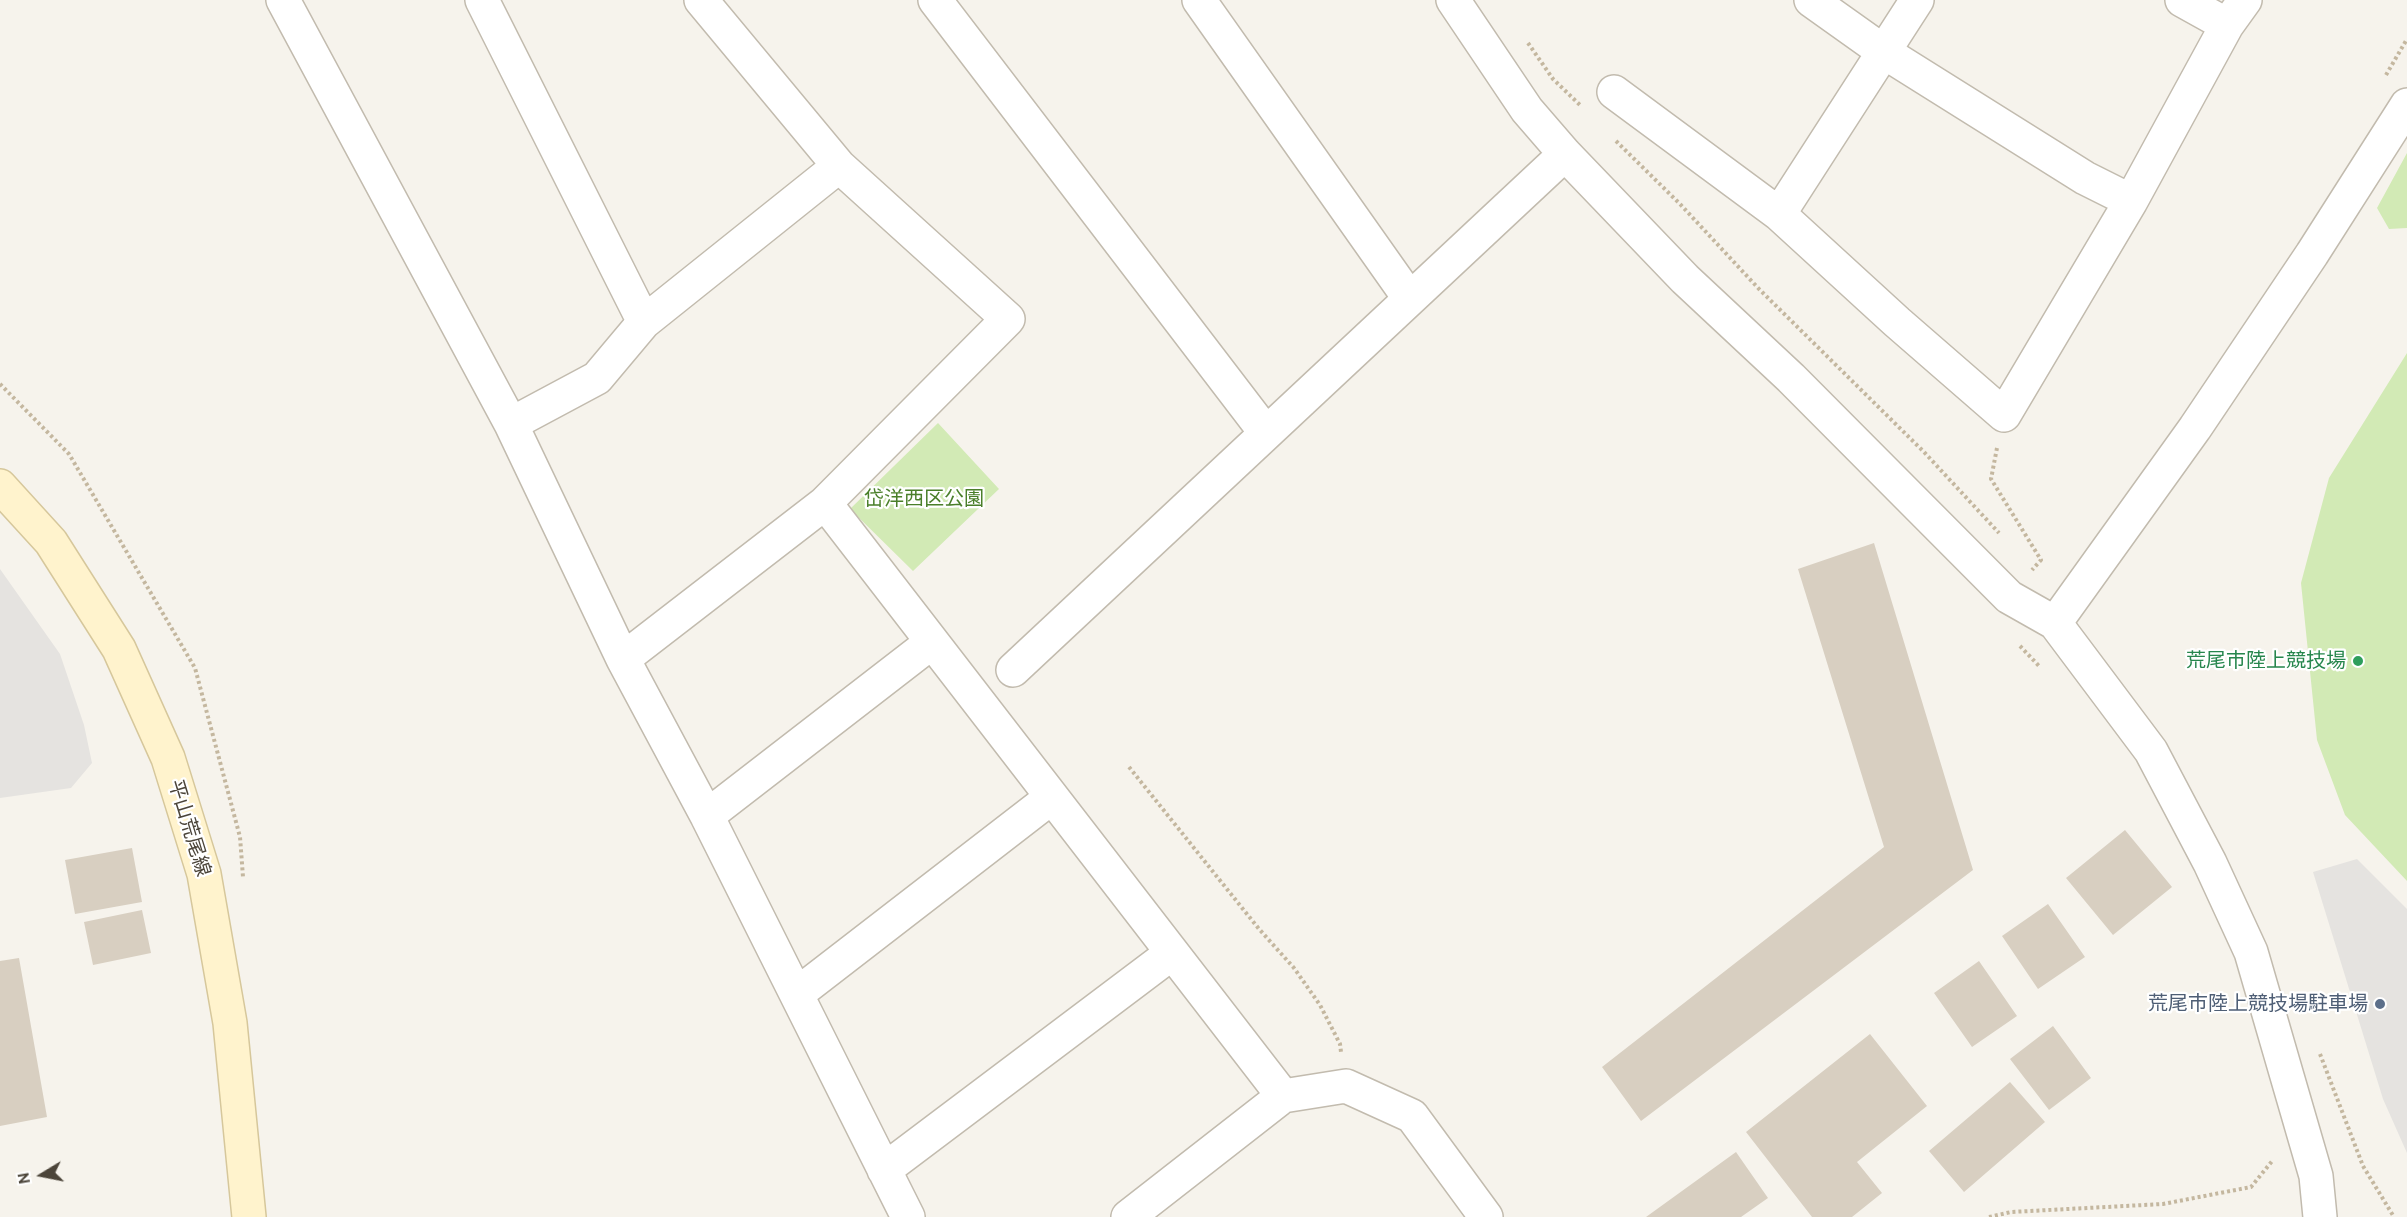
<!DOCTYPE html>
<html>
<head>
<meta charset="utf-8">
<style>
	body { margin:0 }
	#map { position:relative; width:2407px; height:1217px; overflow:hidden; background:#f6f3ec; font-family:Cabin,sans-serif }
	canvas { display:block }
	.north { position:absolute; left:12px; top:1145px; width:60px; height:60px; -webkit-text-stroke:4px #fff; paint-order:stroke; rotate:260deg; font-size:16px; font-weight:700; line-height:24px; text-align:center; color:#4b4439 }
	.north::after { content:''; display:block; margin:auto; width:21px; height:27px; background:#4b4439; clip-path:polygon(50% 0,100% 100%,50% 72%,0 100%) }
</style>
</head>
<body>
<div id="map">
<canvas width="2407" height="1217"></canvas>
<div class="north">N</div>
</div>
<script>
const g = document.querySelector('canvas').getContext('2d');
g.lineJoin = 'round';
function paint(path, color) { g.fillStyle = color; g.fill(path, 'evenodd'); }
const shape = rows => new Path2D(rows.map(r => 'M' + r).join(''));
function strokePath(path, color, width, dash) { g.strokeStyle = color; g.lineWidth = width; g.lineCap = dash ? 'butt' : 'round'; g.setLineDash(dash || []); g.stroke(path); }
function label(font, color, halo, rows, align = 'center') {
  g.font = font + ' Cabin,"Noto Sans JP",sans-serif'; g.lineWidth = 4.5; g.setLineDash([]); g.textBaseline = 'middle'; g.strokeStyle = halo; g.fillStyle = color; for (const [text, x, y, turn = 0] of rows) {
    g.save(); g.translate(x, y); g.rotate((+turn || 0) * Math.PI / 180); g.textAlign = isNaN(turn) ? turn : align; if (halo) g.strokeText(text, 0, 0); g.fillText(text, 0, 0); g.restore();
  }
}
const green = shape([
	[2407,153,2407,228,2389,229,2377,208],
	[2407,353,2407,881,2345,815,2317,740,2301,583,2329,478],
	[938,423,999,489,913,571,850,509]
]);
const parking = shape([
	[0,569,60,654,84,725,92,763,71,788,0,798],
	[2357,859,2407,909,2407,1153,2383,1099,2313,872]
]);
const building = shape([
	[1874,543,1973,870,1641,1121,1602,1067,1884,847,1798,569],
	[2125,830,2172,887,2113,935,2066,878],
	[132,848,142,902,75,914,65,860],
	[2048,904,2085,957,2038,989,2002,936],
	[142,910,151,953,93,965,84,922],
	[19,958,47,1117,0,1126,0,961],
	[1979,961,2017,1016,1972,1047,1934,993],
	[2053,1026,2091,1078,2049,1110,2010,1059],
	[1870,1034,1927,1106,1857,1162,1882,1193,1852,1217,1812,1217,1746,1132],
	[2010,1082,2045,1122,1964,1192,1929,1151],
	[1736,1152,1768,1198,1741,1217,1646,1217]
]);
const path = shape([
	[1528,43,1553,79,1581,106],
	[2386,75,2407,39],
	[1616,141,1680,204,1759,289,1924,452,1999,533],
	[0,384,69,454,195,668,240,837,243,877],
	[1997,448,1991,479,2041,560,2032,570],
	[2020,646,2040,667],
	[1129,767,1259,929,1294,968,1320,1005,1340,1044,1341,1052],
	[2320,1054,2363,1166,2394,1217],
	[1989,1217,2011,1212,2163,1204,2251,1187,2273,1160]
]);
const minor = shape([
	[283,0,511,424,623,659,707,816,908,1217],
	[482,0,644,322],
	[701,0,839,166],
	[935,0,1266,433],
	[1199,0,1410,299],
	[1453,0,1527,110,1565,154,1685,279,1791,378,2009,597,2055,623,2151,751,2210,863,2251,952,2316,1176,2320,1217],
	[1811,0,1884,52,2085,178,2131,201],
	[2182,0,2227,25],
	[1614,92,1779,214,1897,322,2004,415,2131,201,2227,25,2245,0],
	[1779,214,1917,0],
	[511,424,597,378,644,322,839,166,1008,319,825,503,1283,1096,1128,1217],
	[2055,623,2195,428,2312,254,2407,105],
	[623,659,825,503],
	[1013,670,1565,154],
	[707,816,932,642],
	[797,994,1052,797],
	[1283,1096,1346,1086,1412,1116,1486,1217],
	[884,1170,1172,953]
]);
const secondary = shape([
	[0,486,51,542,119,649,168,758,204,874,230,1023,249,1217]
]);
const markers = [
	[2358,661,6,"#2e9e5b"],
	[2380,1004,6,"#5c6f8a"]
];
const parkNames = [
	["岱洋西区公園",924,499]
];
const leisureNames = [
	["荒尾市陸上競技場",2346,661]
];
const streetNames = [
	["平山荒尾線",189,828,73]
];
const serviceNames = [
	["荒尾市陸上競技場駐車場",2368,1004]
];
paint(green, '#d2eab5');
paint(parking, '#e5e3e0');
paint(building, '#d8cfc1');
strokePath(minor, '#c2bbae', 36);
strokePath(secondary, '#d6c79b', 36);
strokePath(path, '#c4b79f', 4, [3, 3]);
strokePath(minor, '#fff', 33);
strokePath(secondary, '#fff3cd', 33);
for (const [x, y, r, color] of markers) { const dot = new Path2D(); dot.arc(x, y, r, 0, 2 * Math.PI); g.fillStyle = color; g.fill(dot); strokePath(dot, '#fff', 2); }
label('20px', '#4a7f2a', '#fff', parkNames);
label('20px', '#27864d', '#fff', leisureNames, 'right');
label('20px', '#4b4439', '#fff', streetNames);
label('20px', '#4e5e75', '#fff', serviceNames, 'right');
</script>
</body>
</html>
